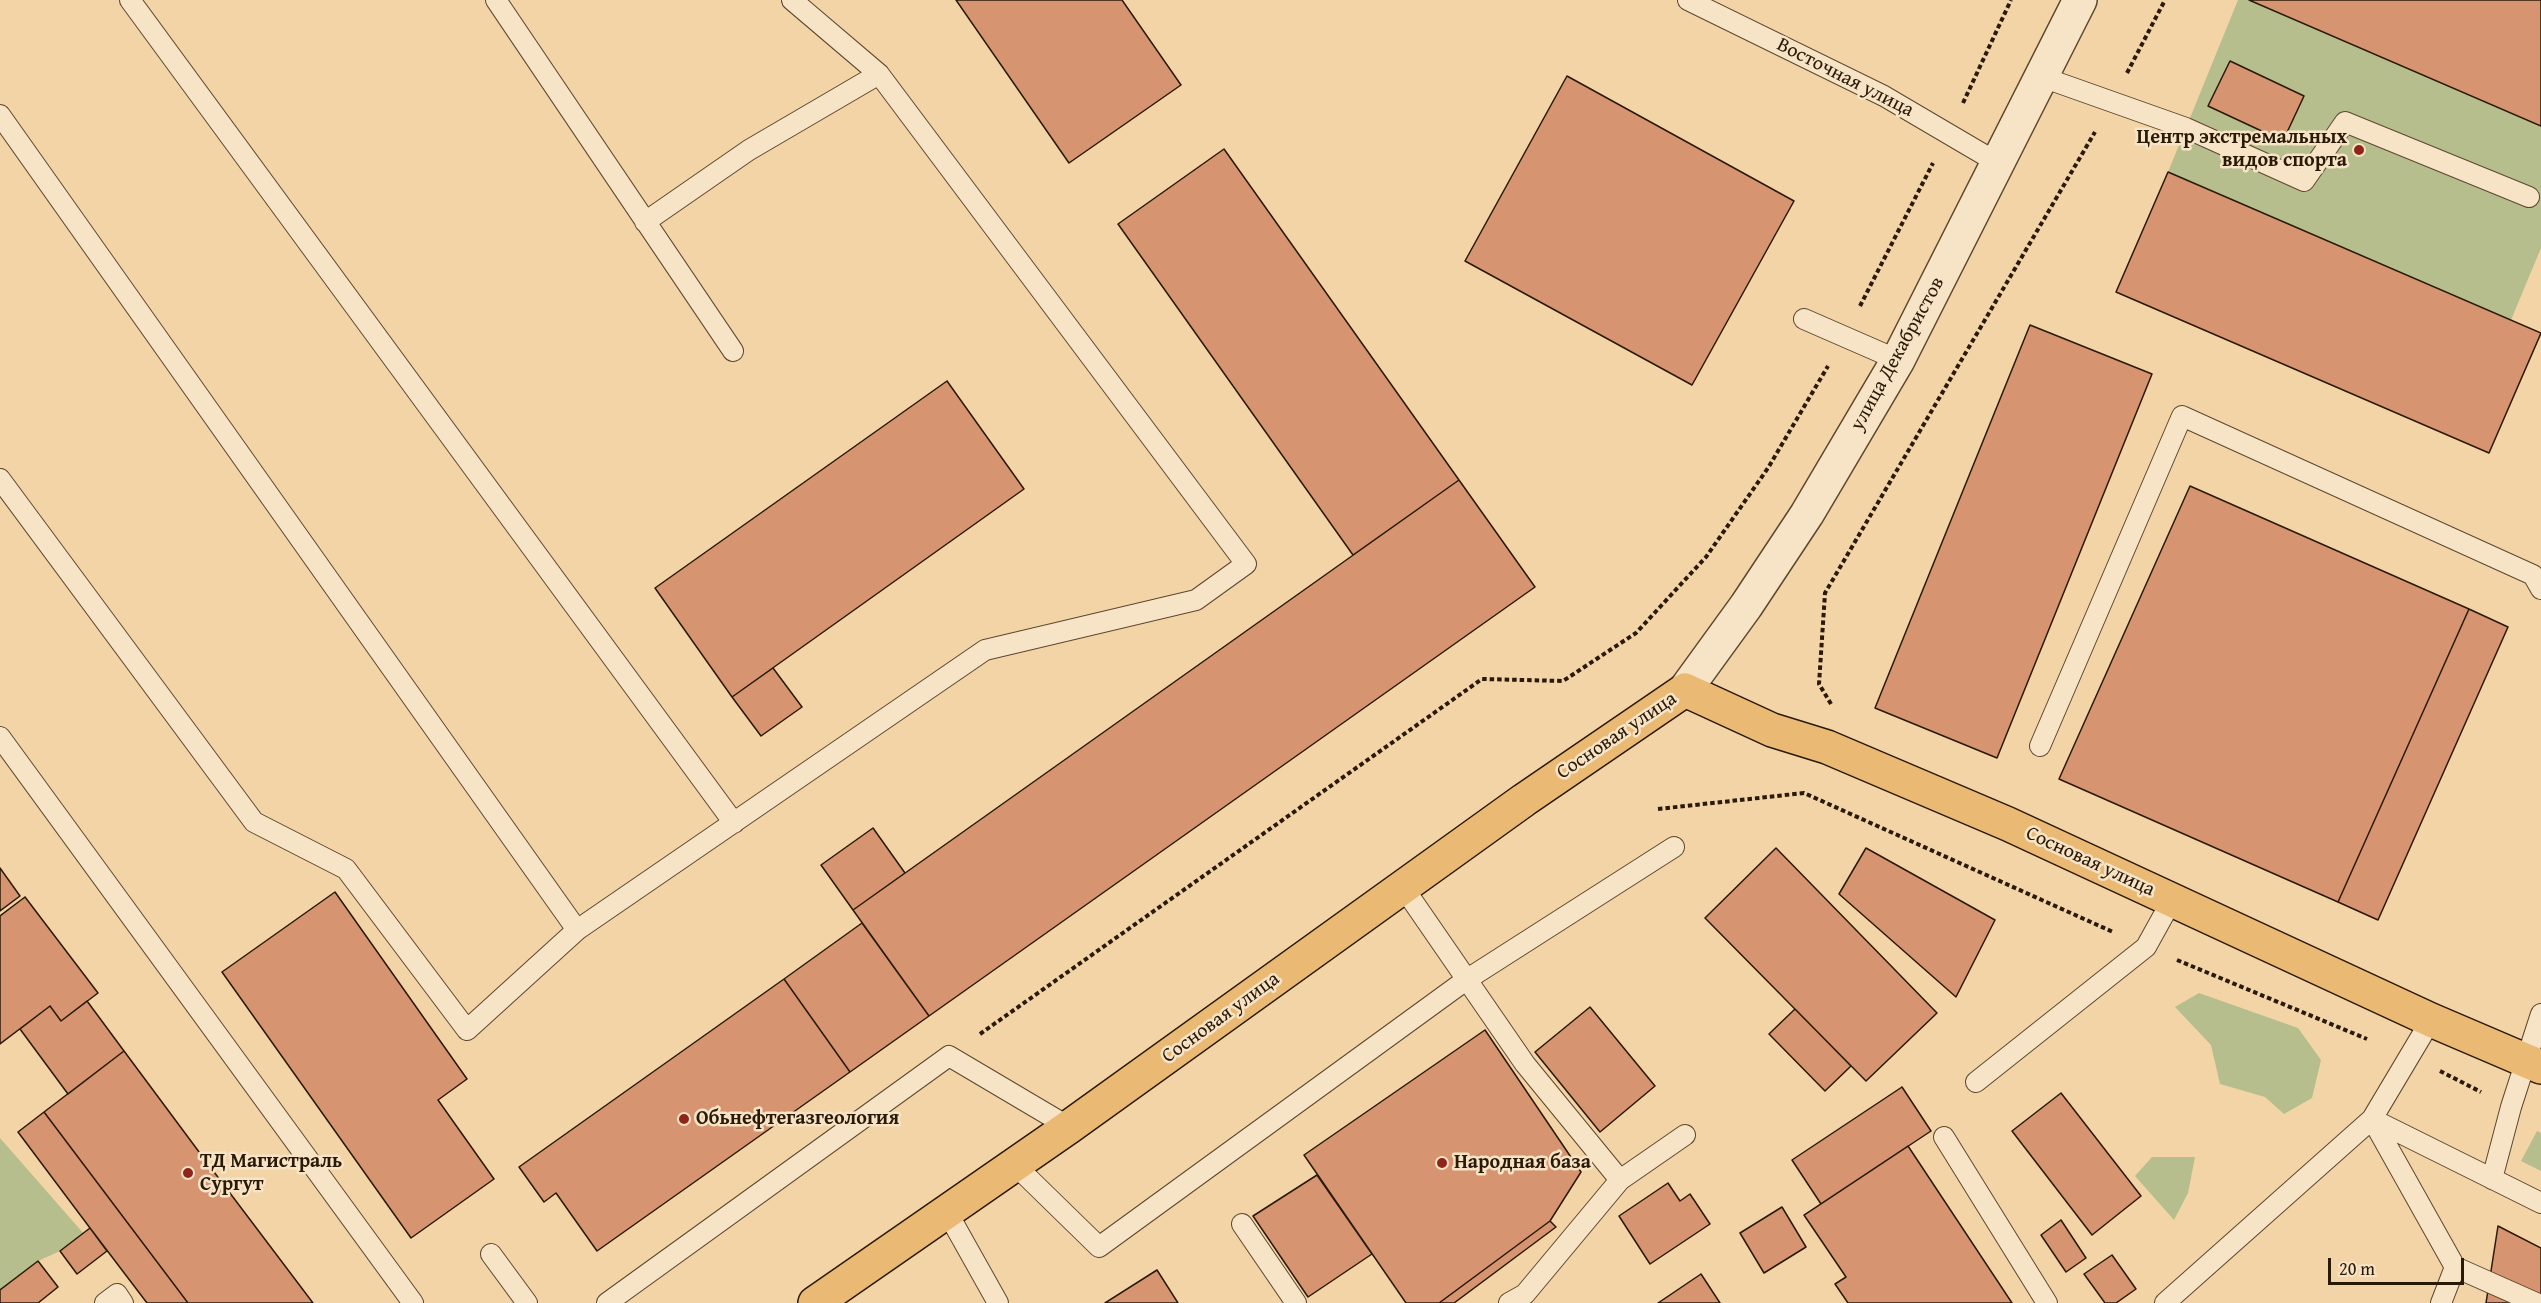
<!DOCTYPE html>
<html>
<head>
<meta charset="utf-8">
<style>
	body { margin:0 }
	#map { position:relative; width:2541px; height:1303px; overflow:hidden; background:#f3d4a7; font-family:"Gentium Book Plus",serif }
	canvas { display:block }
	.scale { position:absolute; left:2328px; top:1258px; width:136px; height:27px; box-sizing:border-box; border:3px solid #291905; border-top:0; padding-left:8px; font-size:18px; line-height:21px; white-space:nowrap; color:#291905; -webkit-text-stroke:4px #f7e3c6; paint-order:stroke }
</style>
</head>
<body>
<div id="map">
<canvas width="2541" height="1303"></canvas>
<div class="scale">20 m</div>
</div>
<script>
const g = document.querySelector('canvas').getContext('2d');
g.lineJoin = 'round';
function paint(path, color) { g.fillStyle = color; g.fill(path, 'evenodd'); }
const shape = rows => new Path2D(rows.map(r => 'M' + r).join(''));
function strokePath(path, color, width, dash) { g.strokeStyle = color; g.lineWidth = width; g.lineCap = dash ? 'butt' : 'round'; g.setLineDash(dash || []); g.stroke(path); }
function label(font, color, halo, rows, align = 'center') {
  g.font = font + ' "Gentium Book Plus",serif'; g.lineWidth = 5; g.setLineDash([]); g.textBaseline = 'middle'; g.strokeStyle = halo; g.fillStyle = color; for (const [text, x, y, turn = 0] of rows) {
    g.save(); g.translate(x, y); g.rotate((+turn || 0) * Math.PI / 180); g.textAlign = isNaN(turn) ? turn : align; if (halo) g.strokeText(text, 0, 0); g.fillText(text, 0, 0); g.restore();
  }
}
const green = shape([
	[2238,0,2541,0,2541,248,2511,320,2168,172],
	[2199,993,2298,1028,2321,1060,2312,1098,2284,1114,2265,1097,2220,1084,2211,1045,2175,1007],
	[2537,1131,2541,1133,2541,1171,2521,1161],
	[0,1138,84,1234,60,1251,38,1261,0,1290],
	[2152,1157,2195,1157,2188,1193,2174,1220,2135,1176]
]);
const building = shape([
	[956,0,1122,0,1181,85,1069,163,956,0],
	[2249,0,2541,0,2541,126,2249,0],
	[2230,61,2304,96,2283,141,2208,106,2230,61],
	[1567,76,1794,201,1692,385,1465,261,1567,76],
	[1224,149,1459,480,1353,555,1118,224,1224,149],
	[2168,172,2541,333,2489,453,2116,292,2168,172],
	[2030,325,2152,374,1997,758,1875,708,2030,325],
	[947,381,1024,489,732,697,655,588,947,381],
	[1459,480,1535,587,929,1016,853,910,1459,480],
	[2190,486,2469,609,2338,902,2059,779,2190,486],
	[2469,609,2508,627,2378,920,2338,902,2469,609],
	[773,668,802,707,761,736,732,697,773,668],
	[873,828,905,873,853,910,821,865,873,828],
	[1776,848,1937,1013,1866,1081,1705,918,1776,848],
	[1866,848,1995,920,1956,997,1839,894,1866,848],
	[0,868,20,896,0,911,0,868],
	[335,892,467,1079,438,1100,494,1179,411,1238,222,972,335,892],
	[25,897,98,993,61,1021,50,1006,0,1044,0,916,25,897],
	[862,923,929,1016,850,1072,784,979,862,923],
	[784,979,850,1072,597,1251,556,1193,544,1202,519,1167,784,979],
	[87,1001,124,1051,68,1094,20,1029,50,1006,61,1021,87,1001],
	[1590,1007,1655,1086,1600,1132,1535,1052,1590,1007],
	[1795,1009,1851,1066,1825,1091,1769,1034,1795,1009],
	[1485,1030,1581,1172,1550,1221,1439,1303,1406,1303,1304,1155,1485,1030],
	[124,1051,208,1164,313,1303,188,1303,44,1112,124,1051],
	[1902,1087,1931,1131,1821,1204,1792,1160,1902,1087],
	[2061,1093,2141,1196,2092,1235,2012,1131,2061,1093],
	[44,1112,188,1303,147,1303,90,1228,18,1132,44,1112],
	[1908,1146,2012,1303,1848,1303,1835,1284,1846,1277,1804,1215,1908,1146],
	[1317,1175,1372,1254,1308,1297,1253,1216,1317,1175],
	[1668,1183,1680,1201,1690,1194,1710,1224,1650,1264,1619,1216,1668,1183],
	[1782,1207,1806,1247,1764,1273,1740,1233,1782,1207],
	[2061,1220,2086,1258,2066,1272,2041,1235,2061,1220],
	[1550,1221,1556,1227,1454,1303,1439,1303,1550,1221],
	[2498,1226,2541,1248,2541,1303,2486,1303,2498,1226],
	[90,1228,107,1251,77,1274,60,1251,90,1228],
	[2112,1255,2136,1289,2116,1303,2105,1303,2084,1274,2112,1255],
	[38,1261,58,1287,38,1303,0,1303,0,1290,38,1261],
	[1157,1270,1178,1303,1105,1303,1157,1270],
	[1701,1274,1720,1303,1658,1303,1701,1274]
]);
const path = shape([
	[2127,73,2165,0],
	[1963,103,2011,0],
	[1860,306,1933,163],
	[1831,704,1819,684,1825,593,2095,132],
	[1658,809,1804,793,2113,932],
	[2177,960,2367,1039],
	[980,1034,1482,679,1563,681,1636,633,1706,557,1768,468,1828,366],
	[2440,1071,2481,1092]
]);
const lane = shape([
	[130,0,734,823],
	[496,0,733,351],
	[1688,0,1884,96,1998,163],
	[2042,77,2186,128,2304,181,2345,122,2529,197],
	[0,115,577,930],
	[645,222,749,150,879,74],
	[1804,319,1898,360],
	[0,479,254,822,346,869,467,1030,577,930,985,650,1196,600,1246,564,879,74,792,0],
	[0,737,413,1303],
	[2040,746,2182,416,2533,575,2541,589],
	[1403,887,1525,1064,1620,1180],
	[2431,1020,2372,1119,2455,1267,2536,1303],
	[1976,1082,2146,947,2172,900],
	[1944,1137,2047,1303],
	[1015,1165,1099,1247,1466,980,1674,847],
	[2492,1179,2511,1107,2541,1014],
	[947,1212,998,1303],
	[1242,1224,1296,1303],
	[491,1254,527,1303],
	[105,1303,117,1294,123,1303],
	[607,1303,949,1056,1069,1127],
	[1509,1303,1525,1294,1620,1180,1685,1135],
	[2165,1303,2372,1119,2541,1203],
	[2441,1303,2455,1267]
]);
const street = shape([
	[1685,690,1746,606,1807,514,1898,360,2080,0]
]);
const primary = shape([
	[815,1303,1069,1127,1524,800,1685,690,1772,730,1827,747,2008,824,2431,1020,2541,1067]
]);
const markers = [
	[2359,150,6,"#8f2418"],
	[684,1119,6,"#8f2418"],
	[1442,1163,6,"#8f2418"],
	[188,1173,6,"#8f2418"]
];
const streetNames = [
	["Восточная улица",1845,78,27],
	["улица Декабристов",1898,354,-61],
	["Сосновая улица",1617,736,-34],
	["Сосновая улица",2090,862,25],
	["Сосновая улица",1221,1018,-36]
];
const poiNames = [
	["Центр экстремальных",2347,138,"right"],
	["видов спорта",2347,161,"right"],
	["Обьнефтегазгеология",696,1119],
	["ТД Магистраль",200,1162],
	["Сургут",200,1185],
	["Народная база",1454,1163]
];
paint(green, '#b5be8c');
paint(building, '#d79471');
strokePath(building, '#291905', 1.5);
strokePath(lane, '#5c482e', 22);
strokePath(street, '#5c482e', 36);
strokePath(primary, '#291905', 36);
strokePath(path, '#291905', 4, [4.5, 3]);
strokePath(lane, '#f7e3c6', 20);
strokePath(street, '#f7e3c6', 33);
strokePath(primary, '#eaba74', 33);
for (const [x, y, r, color] of markers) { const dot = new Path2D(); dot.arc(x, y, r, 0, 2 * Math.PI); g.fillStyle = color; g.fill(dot); strokePath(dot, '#f7e3c6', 2); }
label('20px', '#291905', '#f7e3c6', streetNames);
label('bold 20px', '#291905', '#f7e3c6', poiNames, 'left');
</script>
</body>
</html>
